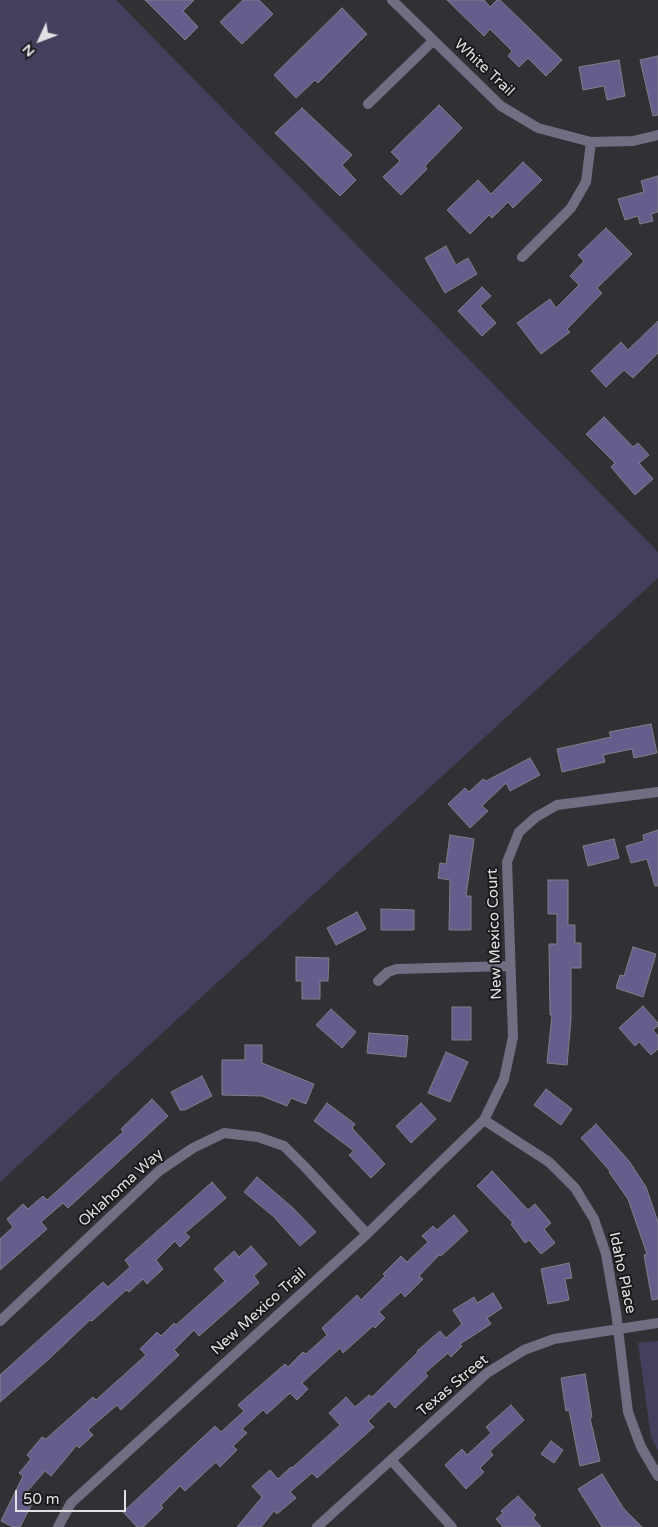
<!DOCTYPE html>
<html>
<head>
<meta charset="utf-8">
<style>
	body { margin:0 }
	#map { position:relative; width:658px; height:1527px; overflow:hidden; background:#313135; font-family:"Varela Round",sans-serif }
	canvas { display:block }
	.north { position:absolute; left:15px; top:15px; width:50px; height:50px; -webkit-text-stroke:4px #19191b; paint-order:stroke; rotate:227deg; font-size:14px; font-weight:700; line-height:20px; text-align:center; color:#e1e0e3 }
	.north::after { content:''; display:block; margin:auto; width:18px; height:22px; background:#e1e0e3; clip-path:polygon(50% 0,100% 100%,50% 72%,0 100%) }
	.scale { position:absolute; left:15px; top:1490px; width:111px; height:22px; box-sizing:border-box; border:2px solid #e1e0e3; border-top:0; padding-left:6px; font-size:15px; line-height:18px; white-space:nowrap; color:#e1e0e3; -webkit-text-stroke:4px #19191b; paint-order:stroke }
</style>
</head>
<body>
<div id="map">
<canvas width="658" height="1527"></canvas>
<div class="north">N</div>
<div class="scale">50 m</div>
</div>
<script>
const g = document.querySelector('canvas').getContext('2d');
g.lineJoin = 'round';
function paint(path, color) { g.fillStyle = color; g.fill(path, 'evenodd'); }
const shape = rows => new Path2D(rows.map(r => 'M' + r).join(''));
function strokePath(path, color, width, dash) { g.strokeStyle = color; g.lineWidth = width; g.lineCap = dash ? 'butt' : 'round'; g.setLineDash(dash || []); g.stroke(path); }
function label(font, color, halo, rows, align = 'center') {
  g.font = font + ' "Varela Round",sans-serif'; g.lineWidth = 4; g.setLineDash([]); g.textBaseline = 'middle'; g.strokeStyle = halo; g.fillStyle = color; for (const [text, x, y, turn = 0] of rows) {
    g.save(); g.translate(x, y); g.rotate((+turn || 0) * Math.PI / 180); g.textAlign = isNaN(turn) ? turn : align; if (halo) g.strokeText(text, 0, 0); g.fillText(text, 0, 0); g.restore();
  }
}
const green = shape([
	[0,0,116,0,658,552,658,578,0,1182],
	[658,1341,658,1450,651,1437,638,1343]
]);
const building = shape([
	[145,0,194,0,183,11,198,27,185,40,145,0],
	[243,0,259,0,273,14,242,44,220,22,243,0],
	[447,0,484,0,490,7,497,0,500,0,562,60,546,76,528,58,519,67,508,56,512,51,490,29,484,36,447,0],
	[342,8,367,34,318,83,315,80,296,98,274,75,342,8],
	[658,56,658,115,653,116,640,60,658,56],
	[619,60,625,96,607,100,604,86,583,90,579,67,619,60],
	[439,105,462,128,425,166,427,169,401,195,383,177,400,161,391,152,439,105],
	[302,108,352,155,342,165,356,180,340,196,275,133,302,108],
	[523,162,542,180,513,208,508,202,492,218,489,215,470,234,447,210,478,180,491,194,523,162],
	[658,176,658,212,651,214,653,221,640,224,638,216,625,220,618,199,644,192,641,181,658,176],
	[606,228,632,254,597,288,602,293,567,329,570,332,541,354,517,323,550,299,556,308,579,285,570,276,584,261,578,255,606,228],
	[446,246,456,265,468,258,477,274,445,293,425,258,446,246],
	[482,287,491,296,480,306,496,323,482,336,458,311,482,287],
	[658,321,658,353,633,378,624,370,606,387,591,371,621,342,628,350,658,321],
	[604,417,633,447,638,443,649,455,639,463,653,479,635,495,611,467,615,463,586,434,604,417],
	[651,724,657,753,634,758,632,749,603,755,605,762,562,772,557,749,611,737,609,732,651,724],
	[530,758,540,775,510,791,506,783,482,806,488,811,470,828,448,804,465,788,469,792,483,779,486,781,530,758],
	[658,830,658,886,655,886,647,859,631,863,626,846,644,841,643,835,658,830],
	[450,835,474,839,466,896,471,896,471,930,449,930,450,880,438,878,440,863,446,864,450,835],
	[614,839,619,858,588,866,583,846,614,839],
	[548,880,568,880,568,925,575,925,575,943,581,943,581,968,571,968,571,1019,567,1065,547,1063,552,1015,550,1015,549,944,557,944,557,914,548,914,548,880],
	[381,909,414,910,414,930,381,930,381,909],
	[357,912,366,929,336,945,327,928,357,912],
	[633,947,656,954,643,997,616,988,620,975,624,976,633,947],
	[296,957,329,958,328,981,320,981,320,999,302,999,302,981,296,981,296,957],
	[643,1006,658,1023,658,1026,653,1030,658,1036,658,1049,651,1055,639,1042,635,1046,619,1028,643,1006],
	[452,1007,471,1007,471,1040,452,1040,452,1007],
	[331,1009,356,1032,342,1048,316,1025,331,1009],
	[369,1033,408,1036,406,1057,367,1053,369,1033],
	[245,1045,262,1045,262,1063,314,1084,306,1104,291,1098,287,1106,262,1096,222,1095,222,1060,245,1060,245,1045],
	[446,1052,468,1062,450,1102,428,1093,446,1052],
	[202,1076,212,1096,185,1110,180,1110,171,1092,202,1076],
	[546,1089,572,1109,561,1125,534,1105,546,1089],
	[152,1099,168,1116,68,1208,63,1203,41,1222,47,1229,0,1270,0,1239,13,1227,7,1219,23,1204,28,1209,43,1196,47,1200,123,1132,121,1129,152,1099],
	[327,1103,355,1124,352,1128,385,1164,371,1178,349,1155,354,1151,314,1121,327,1103],
	[421,1103,436,1119,411,1143,396,1126,421,1103],
	[596,1124,629,1161,646,1187,658,1222,658,1299,652,1300,644,1255,647,1254,628,1199,609,1172,610,1171,581,1138,596,1124],
	[492,1171,528,1210,535,1204,551,1223,544,1229,555,1243,541,1254,529,1240,525,1243,511,1224,513,1223,477,1186,492,1171],
	[257,1177,293,1208,316,1232,300,1246,274,1217,244,1192,257,1177],
	[212,1182,226,1198,185,1233,190,1237,180,1247,175,1241,156,1260,163,1269,147,1284,143,1279,129,1292,126,1290,92,1321,90,1320,49,1359,0,1402,0,1375,103,1282,108,1287,130,1267,125,1260,212,1182],
	[454,1215,468,1231,441,1256,439,1255,419,1276,423,1279,405,1297,401,1292,379,1312,385,1318,375,1328,373,1326,343,1353,340,1348,302,1383,308,1389,297,1400,290,1393,267,1414,263,1410,242,1429,247,1433,233,1446,237,1450,220,1467,216,1462,185,1491,180,1486,161,1505,163,1508,143,1527,137,1527,123,1512,215,1426,221,1432,244,1411,238,1405,285,1364,288,1367,303,1352,306,1354,327,1335,322,1328,357,1295,361,1300,385,1276,383,1274,401,1256,407,1262,428,1242,422,1236,433,1226,437,1230,454,1215],
	[251,1246,267,1264,254,1276,259,1283,199,1336,194,1330,174,1350,179,1355,121,1410,117,1405,88,1430,93,1435,79,1448,77,1445,51,1476,45,1471,24,1495,34,1500,20,1527,13,1527,1,1521,23,1476,19,1473,31,1459,27,1455,42,1437,46,1439,93,1397,96,1400,146,1355,140,1349,157,1332,161,1336,174,1323,176,1325,225,1281,214,1269,234,1251,239,1257,251,1246],
	[569,1263,572,1278,565,1279,569,1300,548,1304,541,1269,569,1263],
	[493,1293,502,1308,487,1318,491,1324,460,1344,462,1346,451,1357,448,1353,425,1373,428,1376,395,1408,389,1401,368,1421,374,1427,317,1478,312,1473,290,1492,296,1498,277,1514,274,1511,261,1527,237,1527,262,1497,252,1486,270,1470,278,1479,291,1467,292,1468,340,1425,329,1413,346,1397,355,1407,369,1395,372,1397,418,1352,417,1351,440,1331,446,1338,462,1324,453,1310,474,1297,477,1303,493,1293],
	[585,1374,592,1417,590,1418,600,1461,580,1466,569,1410,566,1411,561,1378,585,1374],
	[511,1405,524,1420,490,1451,493,1455,480,1468,484,1472,466,1489,445,1465,462,1449,467,1455,491,1433,486,1427,511,1405],
	[551,1441,563,1450,554,1463,541,1454,551,1441],
	[602,1474,624,1509,642,1527,602,1527,578,1489,602,1474],
	[518,1496,536,1515,533,1518,541,1527,503,1527,496,1519,503,1513,501,1511,518,1496]
]);
const street = shape([
	[392,0,501,106,538,128,591,142,633,141,658,135],
	[368,104,433,41],
	[522,257,571,208,586,182,591,142],
	[378,981,388,972,397,969,510,966],
	[484,1120,549,1162,575,1188,594,1219,606,1254,616,1312,628,1412,641,1447,658,1476],
	[0,1321,159,1171,193,1148,224,1133,258,1137,284,1146,305,1167,367,1234],
	[391,1460,452,1527],
	[58,1527,71,1503,367,1234,484,1120,504,1079,513,1037,507,862,519,832,536,817,557,805,658,792],
	[317,1527,487,1373,524,1350,554,1339,658,1323]
]);
const streetNames = [
	["White Trail",484,68,43],
	["New Mexico Court",495,934,-92],
	["Oklahoma Way",121,1188,-42],
	["Idaho Place",622,1273,78],
	["New Mexico Trail",259,1312,-42],
	["Texas Street",453,1386,-40]
];
paint(green, '#453f5e');
paint(building, '#665d8c');
strokePath(building, '#807f85', 1);
strokePath(street, '#716e84', 10);
label('15px', '#e1e0e3', '#19191b', streetNames);
</script>
</body>
</html>
